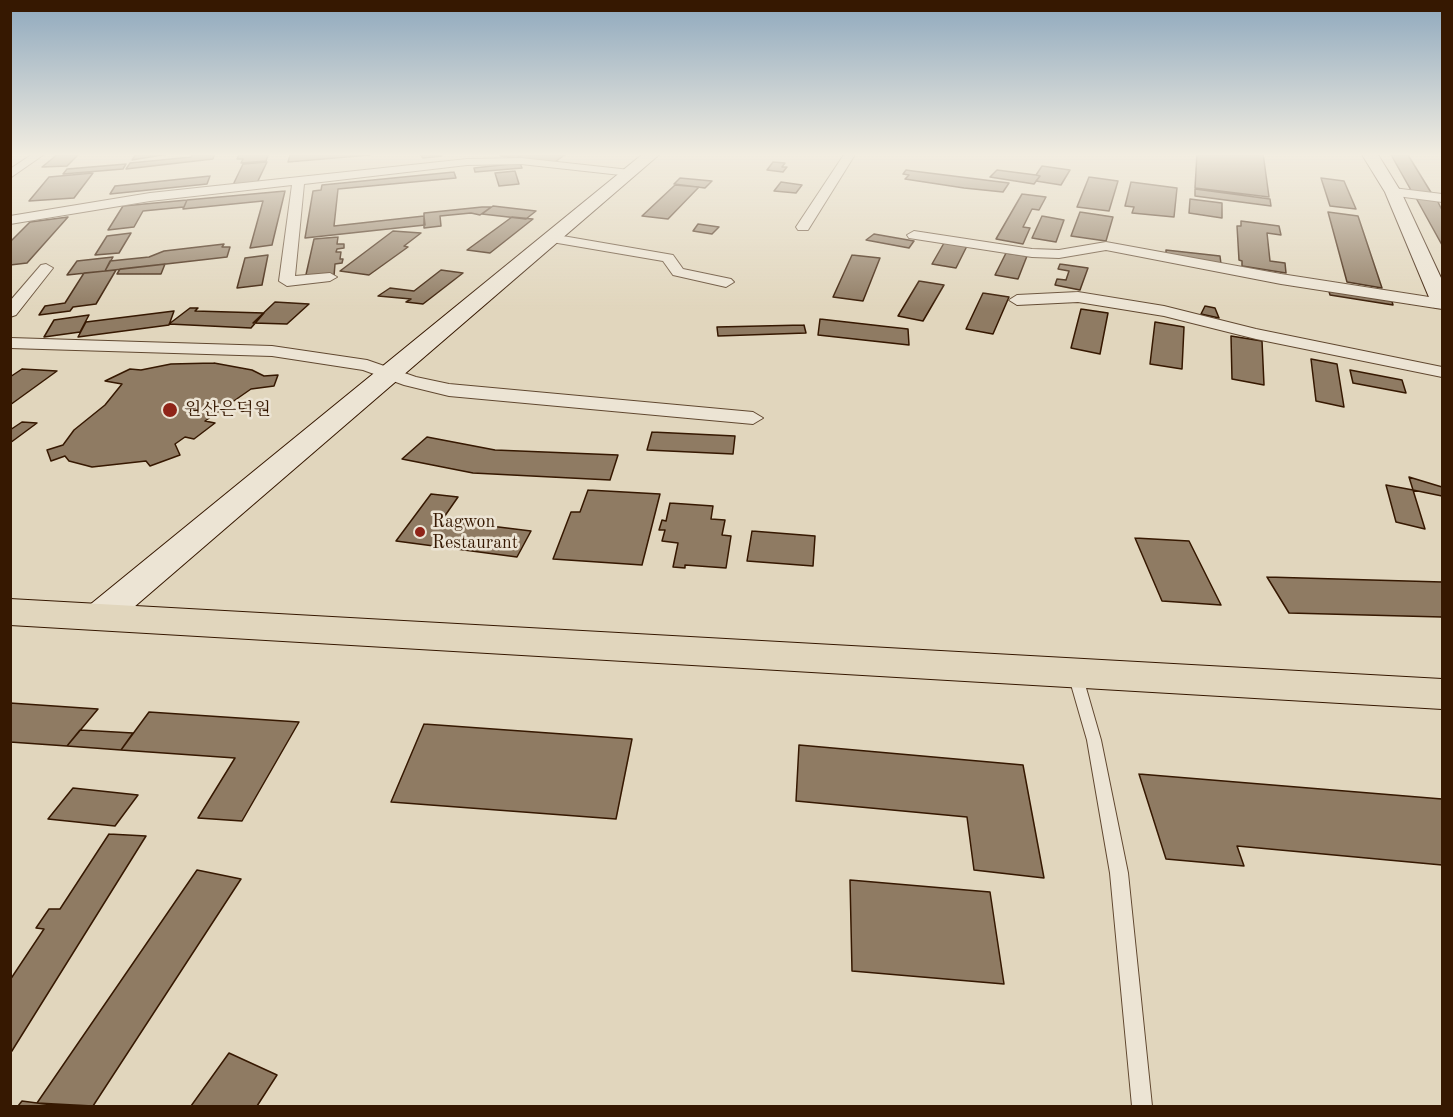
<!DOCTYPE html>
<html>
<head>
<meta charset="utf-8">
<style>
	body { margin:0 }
	#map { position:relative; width:1453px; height:1117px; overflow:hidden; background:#e1d6bd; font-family:"Old Standard TT",serif }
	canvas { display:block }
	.frame { position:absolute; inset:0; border:12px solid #361801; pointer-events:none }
</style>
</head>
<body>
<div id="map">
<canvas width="1453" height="1117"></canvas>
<div class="frame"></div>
</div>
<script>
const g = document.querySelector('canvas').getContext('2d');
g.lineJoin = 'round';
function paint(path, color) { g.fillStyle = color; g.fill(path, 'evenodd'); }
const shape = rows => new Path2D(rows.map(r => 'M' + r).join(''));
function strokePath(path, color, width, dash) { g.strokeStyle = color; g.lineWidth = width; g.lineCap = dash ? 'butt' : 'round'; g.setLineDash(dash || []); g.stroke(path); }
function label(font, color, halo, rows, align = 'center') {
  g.font = font + ' "Old Standard TT","Noto Serif KR",serif'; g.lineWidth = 5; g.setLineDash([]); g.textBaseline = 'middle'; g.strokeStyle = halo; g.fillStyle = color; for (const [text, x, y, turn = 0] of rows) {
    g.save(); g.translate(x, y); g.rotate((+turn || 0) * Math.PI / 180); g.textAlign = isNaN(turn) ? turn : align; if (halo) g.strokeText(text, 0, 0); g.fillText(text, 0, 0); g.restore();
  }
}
const building = shape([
	[80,153,67,166,42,167,58,154,80,153],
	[137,153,153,154,174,153,132,160,137,153],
	[194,153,215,153,213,159,126,169,130,163,191,157,194,153],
	[240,153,269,153,266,161,241,163,243,159,237,159,240,153],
	[314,153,370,153,370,155,288,162,290,155,314,153],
	[419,153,440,153,442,156,423,158,419,153],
	[505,153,525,153,518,158,500,156,505,153],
	[525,153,552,153,566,154,555,162,517,158,525,153],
	[1197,153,1263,153,1269,197,1195,188,1197,153],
	[1390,153,1408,155,1432,194,1412,192,1390,153],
	[267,162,256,185,232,187,243,164,267,162],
	[773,162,785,163,782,167,787,167,783,172,767,170,773,162],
	[520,163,522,168,475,172,474,168,520,163],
	[126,164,123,169,63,174,67,169,126,164],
	[1042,166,1070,170,1061,185,1036,181,1040,176,1036,175,1042,166],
	[906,170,913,171,1009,183,1003,192,964,188,905,179,909,175,903,174,906,170],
	[997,170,1036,175,1040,176,1034,184,990,177,997,170],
	[515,171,519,184,499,186,495,173,515,171],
	[454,172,456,178,338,189,334,226,424,216,425,225,305,238,313,191,321,190,322,185,454,172],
	[93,173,74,198,29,201,49,177,93,173],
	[210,176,207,184,110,194,115,186,210,176],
	[1089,177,1118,181,1109,211,1077,207,1089,177],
	[680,178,712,181,705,188,674,184,680,178],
	[1321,178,1344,181,1356,209,1330,206,1321,178],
	[781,182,802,185,796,193,774,191,781,182],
	[1131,182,1177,188,1174,217,1132,213,1134,207,1125,206,1131,182],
	[675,185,699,187,668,219,642,216,675,185],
	[1195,189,1270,199,1271,206,1195,196,1195,189],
	[285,191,272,245,250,248,263,201,183,209,187,200,285,191],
	[1022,194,1046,197,1039,210,1032,209,1023,227,1030,228,1023,244,996,239,1022,194],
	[1416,198,1437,200,1442,210,1442,245,1416,198],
	[1190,199,1222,203,1222,218,1189,213,1190,199],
	[187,200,184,207,143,211,134,227,108,230,123,206,187,200],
	[493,206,536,211,526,219,482,214,493,206],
	[482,207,491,207,480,215,471,213,440,216,441,226,424,228,424,213,482,207],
	[1080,212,1113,217,1106,241,1071,236,1080,212],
	[1328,212,1358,216,1382,288,1347,282,1328,212],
	[1042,216,1064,220,1056,242,1032,238,1042,216],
	[68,217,27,263,10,265,10,242,30,222,68,217],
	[512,217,533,219,490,253,467,250,512,217],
	[1241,221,1279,226,1281,235,1267,233,1270,261,1285,263,1286,273,1242,266,1242,261,1239,260,1237,226,1241,226,1241,221],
	[698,224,719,227,712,234,693,231,698,224],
	[393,231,421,233,404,246,408,247,369,275,340,271,393,231],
	[131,233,119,253,95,255,107,236,131,233],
	[874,234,914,241,909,248,866,240,874,234],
	[338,237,337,244,344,244,344,248,337,249,336,252,341,252,340,259,343,259,342,263,335,264,334,276,305,279,314,239,338,237],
	[944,243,967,246,956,268,932,264,944,243],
	[224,244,222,247,230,247,227,257,105,271,110,261,149,257,164,251,224,244],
	[1166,250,1220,256,1221,264,1166,256,1166,250],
	[1006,253,1027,256,1018,279,995,275,1006,253],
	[268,255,262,285,237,288,245,258,268,255],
	[852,255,880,258,863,301,833,297,852,255],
	[113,257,105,271,67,275,77,261,113,257],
	[165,264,161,274,117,274,120,269,165,264],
	[1060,264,1088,268,1080,290,1055,285,1057,279,1066,280,1069,271,1058,269,1060,264],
	[116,270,96,304,73,307,70,311,39,315,45,306,65,303,84,273,116,270],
	[441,270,463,273,423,304,406,302,411,299,378,296,390,288,414,291,441,270],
	[919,281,944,285,923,321,898,316,919,281],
	[1328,288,1391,298,1393,305,1330,295,1328,288],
	[983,293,1009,297,993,334,966,329,983,293],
	[275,302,309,304,287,324,253,323,275,302],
	[1205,306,1215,308,1219,318,1201,314,1205,306],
	[190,308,198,308,195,311,264,313,251,328,169,324,190,308],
	[1081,309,1108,313,1100,354,1071,348,1081,309],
	[174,311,169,325,78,337,86,322,174,311],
	[89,315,80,332,44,337,54,320,89,315],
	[820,319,908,329,909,345,818,335,820,319],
	[1155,322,1184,327,1182,369,1150,364,1155,322],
	[804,325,806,333,718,336,717,327,804,325],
	[1231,336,1262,341,1264,385,1232,379,1231,336],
	[1311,359,1337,364,1344,407,1316,401,1311,359],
	[214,363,252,370,264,376,278,375,274,386,251,389,205,421,215,423,194,439,185,437,175,444,180,455,150,466,146,461,92,467,69,461,65,456,51,461,47,450,63,445,74,430,105,405,122,384,105,381,130,369,141,370,171,364,214,363],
	[22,369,57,371,10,405,10,377,22,369],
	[1350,370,1402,380,1406,393,1353,383,1350,370],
	[22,422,37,423,10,443,10,430,22,422],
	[652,432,735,436,733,454,647,450,652,432],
	[427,437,495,450,618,455,610,480,473,473,402,459,427,437],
	[1409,477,1442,487,1442,496,1413,490,1409,477],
	[1386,485,1413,490,1425,529,1396,522,1386,485],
	[588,490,660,494,642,565,553,559,571,512,580,512,588,490],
	[431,494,458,497,442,520,531,531,517,557,396,541,431,494],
	[670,503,713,506,711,519,725,520,722,535,731,536,726,568,685,565,685,568,673,567,678,543,662,541,665,530,659,530,662,520,666,521,670,503],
	[752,531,815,536,813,566,747,561,752,531],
	[1135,538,1189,541,1221,605,1162,601,1135,538],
	[1267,577,1442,582,1442,617,1289,613,1267,577],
	[10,703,98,709,67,746,10,742,10,703],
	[149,712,299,722,242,821,198,818,235,758,121,750,149,712],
	[424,724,632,739,616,819,391,802,424,724],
	[80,730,133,733,121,750,67,746,80,730],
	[799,745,1023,765,1044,878,974,870,967,817,796,801,799,745],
	[1139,774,1442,799,1442,865,1237,846,1244,866,1166,859,1139,774],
	[73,788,138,795,115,826,48,819,73,788],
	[109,834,146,836,10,1054,10,980,44,929,36,928,49,909,60,909,109,834],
	[197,870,241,879,93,1106,37,1103,197,870],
	[850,880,990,892,1004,984,852,971,850,880],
	[229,1053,277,1075,257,1106,191,1106,229,1053],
	[22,1101,37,1103,60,1106,18,1106,22,1101]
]);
const lane = shape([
	[1075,669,1080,670,1082,674,1101,740,1128,873,1152,1106,1132,1106,1110,873,1087,740,1068,674,1070,670,1075,669]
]);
const street = shape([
	[34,153,46,153,10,178,10,169,34,153],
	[845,153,856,153,808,230,798,230,796,227,845,153],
	[521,158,630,170,636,173,630,176,521,164,467,165,304,184,295,276,330,273,337,277,330,281,287,286,279,281,292,185,150,201,10,224,10,216,150,193,467,159,521,158],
	[1393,188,1442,194,1442,202,1389,195,1389,189,1393,188],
	[914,231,1032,249,1059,250,1106,242,1281,274,1442,299,1442,309,1281,284,1106,250,1059,258,1032,257,909,238,907,235,914,231],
	[551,234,673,255,683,269,731,279,734,282,726,287,673,275,663,261,546,241,544,238,551,234],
	[46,264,53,268,16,315,10,317,10,301,41,265,46,264],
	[1078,292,1164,306,1256,329,1442,367,1442,377,1256,339,1164,316,1078,302,1017,305,1009,300,1017,295,1078,292],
	[10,338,272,346,367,360,416,377,449,384,753,412,763,418,753,424,449,396,404,385,363,370,272,356,10,348,10,338]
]);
const secondary = shape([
	[644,153,661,153,112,626,99,630,86,626,81,617,86,608,644,153],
	[1361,153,1377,153,1401,192,1442,280,1442,308,1434,307,1431,302,1385,192,1361,153]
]);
const primary = shape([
	[10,599,1442,679,1442,709,10,625,10,599]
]);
const markers = [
	[170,410,8,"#8f2418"],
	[420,532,6,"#8f2418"]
];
const poiNames = [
	["원산은덕원",184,410],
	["Ragwon",432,522],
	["Restaurant",432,543]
];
paint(building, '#8f7b63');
strokePath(building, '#361801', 1.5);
strokePath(lane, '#614830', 2);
strokePath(street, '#614830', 2);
strokePath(secondary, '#361801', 2);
strokePath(primary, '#361801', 2);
paint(lane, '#ece4d4');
paint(street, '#ece4d4');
paint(secondary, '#ece4d4');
paint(primary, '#e1d6bd');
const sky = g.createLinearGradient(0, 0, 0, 309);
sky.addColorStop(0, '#8ea8bd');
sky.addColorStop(0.5, '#f2ede1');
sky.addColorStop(1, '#f2ede100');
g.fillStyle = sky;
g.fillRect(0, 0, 1453, 309);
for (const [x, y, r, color] of markers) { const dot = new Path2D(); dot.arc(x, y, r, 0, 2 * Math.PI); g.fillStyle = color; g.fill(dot); strokePath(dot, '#ece4d4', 2); }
label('18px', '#361801', '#ece4d4', poiNames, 'left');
</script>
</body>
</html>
